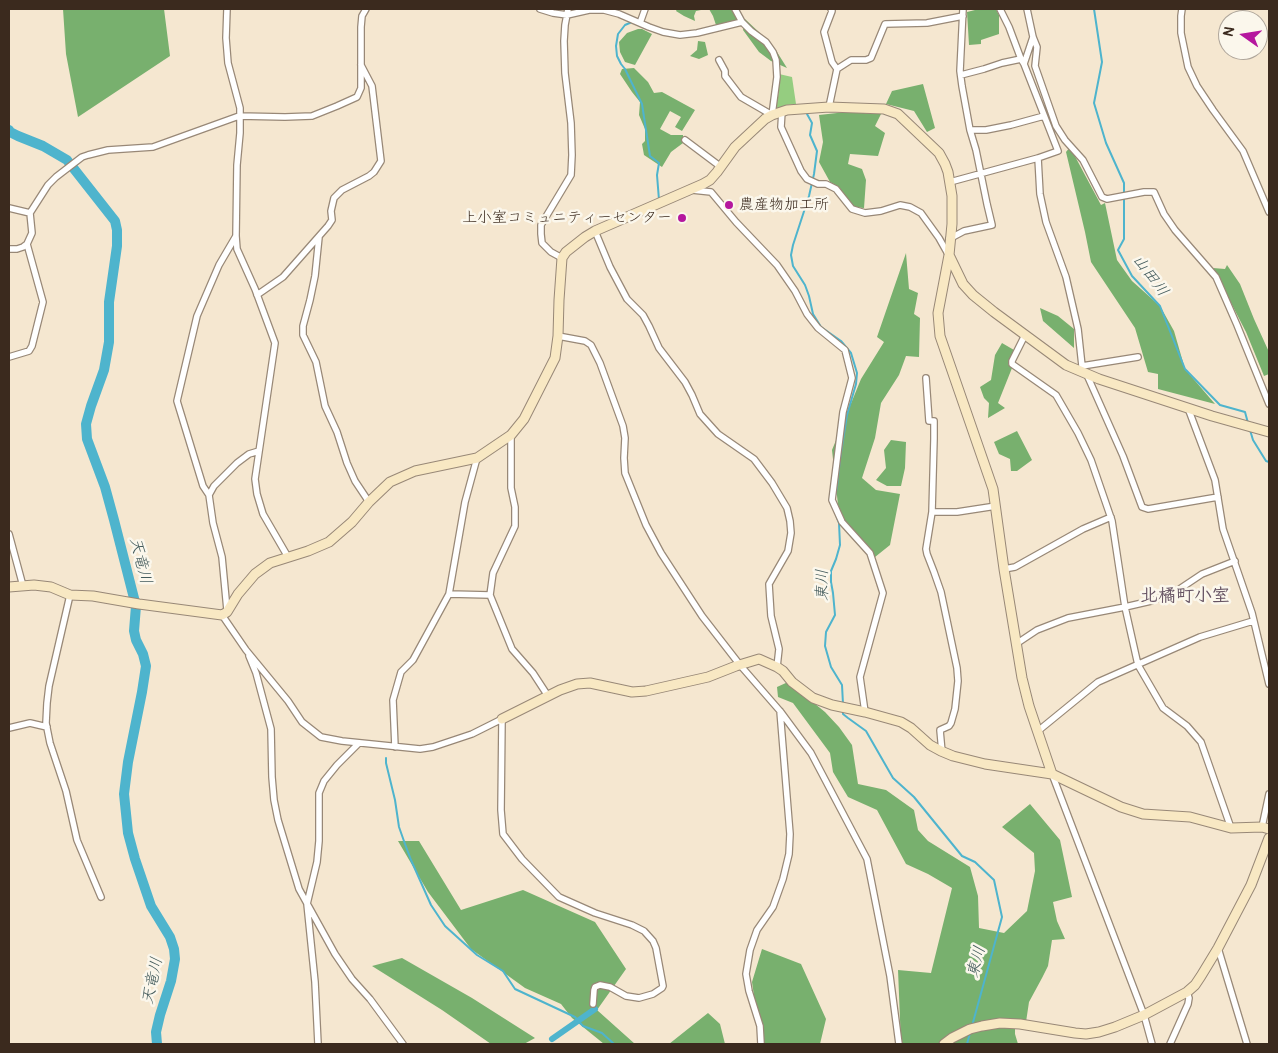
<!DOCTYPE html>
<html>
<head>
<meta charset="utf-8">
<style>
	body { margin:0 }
	#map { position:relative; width:1278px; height:1053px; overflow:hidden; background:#f5e7d0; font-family:Pangolin,sans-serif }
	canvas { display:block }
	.frame { position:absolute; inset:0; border:10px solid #3b2a1e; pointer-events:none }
	.north { position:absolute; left:1218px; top:10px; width:50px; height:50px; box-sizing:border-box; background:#fbf7ec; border:1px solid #aea59a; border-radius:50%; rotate:283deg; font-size:14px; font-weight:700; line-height:20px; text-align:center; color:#3b2a1e }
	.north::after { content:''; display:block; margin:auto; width:18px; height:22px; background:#b5179e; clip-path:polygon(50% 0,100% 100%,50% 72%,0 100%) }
</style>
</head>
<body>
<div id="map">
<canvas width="1278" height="1053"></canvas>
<div class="frame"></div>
<div class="north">N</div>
</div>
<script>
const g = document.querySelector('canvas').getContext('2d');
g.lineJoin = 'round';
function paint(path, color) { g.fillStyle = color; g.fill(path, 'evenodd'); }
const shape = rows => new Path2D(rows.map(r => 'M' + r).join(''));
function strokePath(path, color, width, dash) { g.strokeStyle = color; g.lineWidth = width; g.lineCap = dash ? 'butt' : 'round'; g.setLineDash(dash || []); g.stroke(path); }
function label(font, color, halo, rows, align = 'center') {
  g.font = font + ' Pangolin,"Klee One",sans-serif'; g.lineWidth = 5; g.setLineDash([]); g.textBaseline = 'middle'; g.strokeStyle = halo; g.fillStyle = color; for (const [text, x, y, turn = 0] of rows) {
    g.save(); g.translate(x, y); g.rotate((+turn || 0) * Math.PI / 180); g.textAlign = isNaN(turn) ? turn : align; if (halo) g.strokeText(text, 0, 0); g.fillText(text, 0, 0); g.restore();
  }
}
const green = shape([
	[779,74,792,77,796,104,786,105,776,109,779,90]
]);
const forest = shape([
	[63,9,164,9,170,56,78,117,66,54],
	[677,9,706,9,696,11,694,16,695,21,684,16,676,11],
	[709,9,732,9,737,20,717,28,713,16],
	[979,9,996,9,999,15,999,34,981,40,981,44,969,45,967,12],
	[745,19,762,35,777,52,787,68,771,61,759,52,743,30],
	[638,29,642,29,652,34,635,65,625,62,620,52,619,42,627,33],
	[698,41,705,42,708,55,699,59,690,56,697,50],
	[634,68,648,82,654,93,662,92,695,110,682,131,675,127,681,117,670,111,660,129,671,135,683,135,683,143,671,152,662,167,644,155,642,144,645,141,645,129,639,115,640,102,632,92,620,74,622,69],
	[923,84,935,128,927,132,914,111,886,104,892,91],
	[846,112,881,114,875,126,885,133,878,156,850,154,848,164,862,169,866,180,864,208,853,207,839,187,830,182,819,162,823,142,819,115],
	[1070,147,1101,205,1105,203,1117,260,1132,281,1160,306,1174,331,1185,369,1215,404,1158,389,1158,374,1148,372,1135,328,1091,262,1085,232,1066,152],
	[906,253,909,289,918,293,914,314,920,318,919,357,906,356,899,375,881,403,875,438,862,478,876,490,900,494,890,545,875,557,847,533,838,505,832,450,861,379,884,342,877,337],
	[1227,265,1240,284,1254,319,1269,352,1269,374,1264,376,1246,332,1213,268,1225,269],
	[1040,308,1058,316,1074,329,1074,348,1043,321],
	[1002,343,1014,350,1008,364,1012,368,998,403,1005,408,988,418,989,403,984,398,980,387,991,380,995,355],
	[1017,431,1032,460,1017,471,1011,471,1010,459,999,454,994,442],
	[891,440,906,442,905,468,901,486,887,486,876,480,886,468,884,450],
	[788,682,825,712,839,727,852,745,858,784,886,790,914,810,918,830,928,841,970,867,978,896,979,928,1004,933,1027,911,1035,871,1034,853,1002,827,1030,804,1060,840,1072,897,1053,902,1057,921,1065,939,1052,940,1048,966,1042,978,1029,1002,1026,1022,1015,1027,1015,1034,1018,1044,901,1044,898,970,931,973,952,888,928,874,906,864,877,810,848,797,833,772,830,753,793,703,778,697,777,687],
	[398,841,419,841,461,910,523,890,595,922,626,969,597,1010,635,1044,604,1044,572,1018,561,1004,525,988,471,949,428,892],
	[762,949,801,964,826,1019,820,1044,761,1044,752,982],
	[402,958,472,998,535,1038,524,1044,491,1044,442,1010,372,966],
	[708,1013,720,1024,725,1044,669,1044]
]);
const stream = shape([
	[1094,9,1102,62,1094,103,1106,143,1124,183,1124,239,1118,250,1132,276,1160,306,1185,369,1220,405,1245,412,1248,423],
	[632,22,625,25,618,34,616,46,617,56,621,64,625,69,642,104,650,156,659,163,657,175,659,200],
	[807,114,812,123,810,135,817,151,814,174,809,196,793,245,791,255,793,266,805,285,809,296,813,314,821,327,841,341,851,353,857,373,856,384,847,415,840,459,837,487,835,496],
	[1250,430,1253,440,1266,461,1269,462],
	[836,515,839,523,840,545,836,559,831,571,831,582,833,593,835,615,826,632,825,646,831,667,842,685,843,704],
	[843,712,843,714,848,718,866,731,893,778,914,797,962,856,975,862,994,880,1002,917,972,1026],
	[386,758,386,763,395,800,399,827,405,844,411,860,431,905,445,926,477,955,503,971,515,989,575,1017,583,1026,602,1033,614,1044],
	[967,1044,970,1033]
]);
const canal = shape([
	[552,1039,595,1009]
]);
const river = shape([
	[9,130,10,132,18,136,43,146,67,160,115,221,117,230,117,246,109,302,109,342,104,370,91,406,86,424,87,439,105,487,114,520,136,606,134,631,136,640,143,654,146,666,142,692,128,762,124,794,128,833,135,859,151,906,170,937,174,949,175,959,171,981,160,1015,156,1032,157,1044]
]);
const street = shape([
	[540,9,553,13,567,15,589,10,604,10,619,14,649,27,663,32,680,35,697,33,742,22],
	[1000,9,1009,27,1021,59],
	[1027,9,1033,37,1037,47,1035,66,1056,126,1065,140,1083,160,1102,197,1107,199,1144,192,1154,192,1164,214,1175,230,1216,277,1237,325,1269,404],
	[1182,9,1181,16,1181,33,1188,67,1197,86,1213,110,1243,151,1269,212],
	[640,23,645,9],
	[1033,37,1024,64,1058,151,1038,158,1040,194,1046,222,1066,277,1078,329,1082,366,1080,371],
	[719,60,725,71,725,76,741,97,772,115,777,77,776,60,773,52,766,42,751,31,742,22,735,9],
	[837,69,851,60,866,60,871,58,885,24,927,23,963,16],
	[961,75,984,69,1002,63,1021,59,1024,64],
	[829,107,837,69,832,62,824,32,832,11,831,9],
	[782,111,781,127,801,171,807,179,818,184,826,184,836,189,852,209,865,213,881,211,900,205,910,207,921,213,939,238,948,254],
	[970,130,986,130,1011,125,1044,116],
	[685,140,721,167],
	[950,182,1038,158],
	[692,190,711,192,736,222,777,265,795,291,807,314,818,328,845,350,852,378,843,412,832,500,842,522,870,553,883,593,860,677,865,712],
	[9,208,30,213],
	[595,231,610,267,627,299,643,315,649,326,659,348,685,382,692,395,700,414,718,434,754,459,772,483,787,508,790,521,791,533,788,551,769,584,771,616,779,649,777,667],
	[236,236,237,249,255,289,275,343,255,479,257,494,263,514,288,557],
	[319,237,315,276,310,300,303,326,303,335,316,362,325,406,337,432,347,463,355,481,369,502],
	[949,239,964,231,992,225,987,204,976,150,970,130,962,86,960,71,963,9],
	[9,249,17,249,23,247,27,244,32,233,30,213,48,185,56,177,82,157,88,155,108,150,153,147,239,116,285,117,312,116,337,106,357,97,361,88,361,27,362,16,366,9],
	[562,258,551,252,542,243,541,234,541,225,571,175,572,155,571,123,565,73,564,41,565,25,568,9],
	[257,295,283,277,328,226,332,220,331,211,334,198,342,190,369,176,374,172,381,161,372,86,361,65],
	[1025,335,1012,361,1012,364,1056,395,1078,433,1091,460,1112,521,1125,607,1138,665,1163,708,1187,726,1201,742,1231,828],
	[558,336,585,341,591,345,600,363,623,426,625,438,624,458,625,473,646,525,661,553,702,616,740,665,780,711,811,753,867,859,890,976,899,1044],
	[9,357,29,351,32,346,43,302,27,244],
	[1082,366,1138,357],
	[1087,375,1123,456,1142,507,1148,509,1218,497],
	[926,378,929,421,934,421,934,439,932,512,926,549,927,554,934,572,941,592,957,668,958,681,955,709,951,723,949,726,940,730,942,752],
	[1188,408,1215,480,1223,529,1252,613,1269,684],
	[511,435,511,488,515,507,515,526,493,573,490,595,512,649,533,673,548,696],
	[209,495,203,486,177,401,197,316,219,265,236,236,237,165,240,133,240,108,228,63,226,38,227,9],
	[932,512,957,512,996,506],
	[9,534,23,586],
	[1004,569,1015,567,1083,529,1111,517],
	[449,594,490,595],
	[70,595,49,686,47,703,46,723,50,743,66,791,77,840,101,897],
	[227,610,222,557,213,523,209,495,214,486,237,463,249,454,259,451],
	[222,615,246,650,288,701,302,722,321,737,342,741,420,749,433,747,472,734,502,719,501,810,503,834,522,859,559,897,595,913,632,925,644,931,653,941,656,948,663,986,662,988,653,994,639,998,626,996,610,987,600,985,595,987,594,990,593,1004],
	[1016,644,1037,630,1068,618,1125,607,1151,601,1175,592,1202,574,1235,561],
	[249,656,256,673,271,729,272,777,274,800,278,820,299,889,335,954,352,979,370,999,403,1044],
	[9,728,30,723,47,727],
	[1038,731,1098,682,1200,637,1253,621],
	[395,747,393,700,401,672,413,660,449,594,465,502,477,458],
	[1052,774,1144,1015,1152,1044],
	[1262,827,1269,794],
	[1218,948,1247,1044],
	[318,1044,315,982,307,904,317,862,319,841,319,793,324,781,337,765,359,743],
	[761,1044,760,1026,749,991,746,974,750,950,757,930,773,907,783,879,789,854,790,834,780,711],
	[1170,1044,1188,1004,1189,998,1187,992]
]);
const secondary = shape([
	[949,255,963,284,973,295,994,312,1066,365,1099,379,1212,416,1269,432],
	[9,587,34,585,51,587,70,595,93,596,139,604,222,615,227,612,238,594,255,574,270,563,308,551,329,542,352,522,369,502,390,482,415,471,477,458,511,435,524,419,555,358,558,336,559,300,562,258,566,252,585,237,595,231,703,184,710,180,717,172,735,147,765,119,772,115,787,110,829,107,884,109,898,114,939,153,945,164,948,172,952,196,952,224,949,255,938,313,940,336,993,489,1004,569,1022,678,1029,706,1052,774],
	[502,719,560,690,577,684,590,683,632,692,646,691,708,677,736,666,759,659,777,667,783,671,792,682,813,698,832,705,865,712,901,722,911,728,930,745,941,751,953,756,985,764,1052,774,1121,807,1143,814,1190,817,1231,828,1262,827,1269,829],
	[944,1044,952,1038,970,1029,982,1026,1000,1023,1020,1024,1075,1033,1086,1034,1099,1032,1115,1027,1144,1015,1187,992,1195,985,1201,976,1218,948,1251,885,1269,838]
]);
const markers = [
	[729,205,5,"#b5179e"],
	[682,218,5,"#b5179e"]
];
const poiNames = [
	["農産物加工所",739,205],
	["上小室コミュニティーセンター",672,218,"right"]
];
const waterNames = [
	["山田川",1150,276,53],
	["天竜川",140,561,76],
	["東川",823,585,-90],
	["東川",977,962,-75],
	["天竜川",153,981,-78]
];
const quarterNames = [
	["北橘町小室",1185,596]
];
paint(green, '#95cd80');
paint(forest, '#78b06e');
strokePath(stream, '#4eb4cd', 2);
strokePath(canal, '#4eb4cd', 6);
strokePath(river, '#4eb4cd', 10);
strokePath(street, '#988877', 8);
strokePath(secondary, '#988877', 11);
strokePath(street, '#fff', 5.5);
strokePath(secondary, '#f8e8c3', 9);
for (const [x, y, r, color] of markers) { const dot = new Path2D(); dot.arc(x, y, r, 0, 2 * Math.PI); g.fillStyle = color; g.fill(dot); strokePath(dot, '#fbf7ec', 2); }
label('15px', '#3b2a1e', '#fbf7ec', poiNames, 'left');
label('italic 16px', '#425a5b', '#fbf7ec', waterNames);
label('bold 18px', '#665363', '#fbf7ec', quarterNames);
</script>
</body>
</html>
